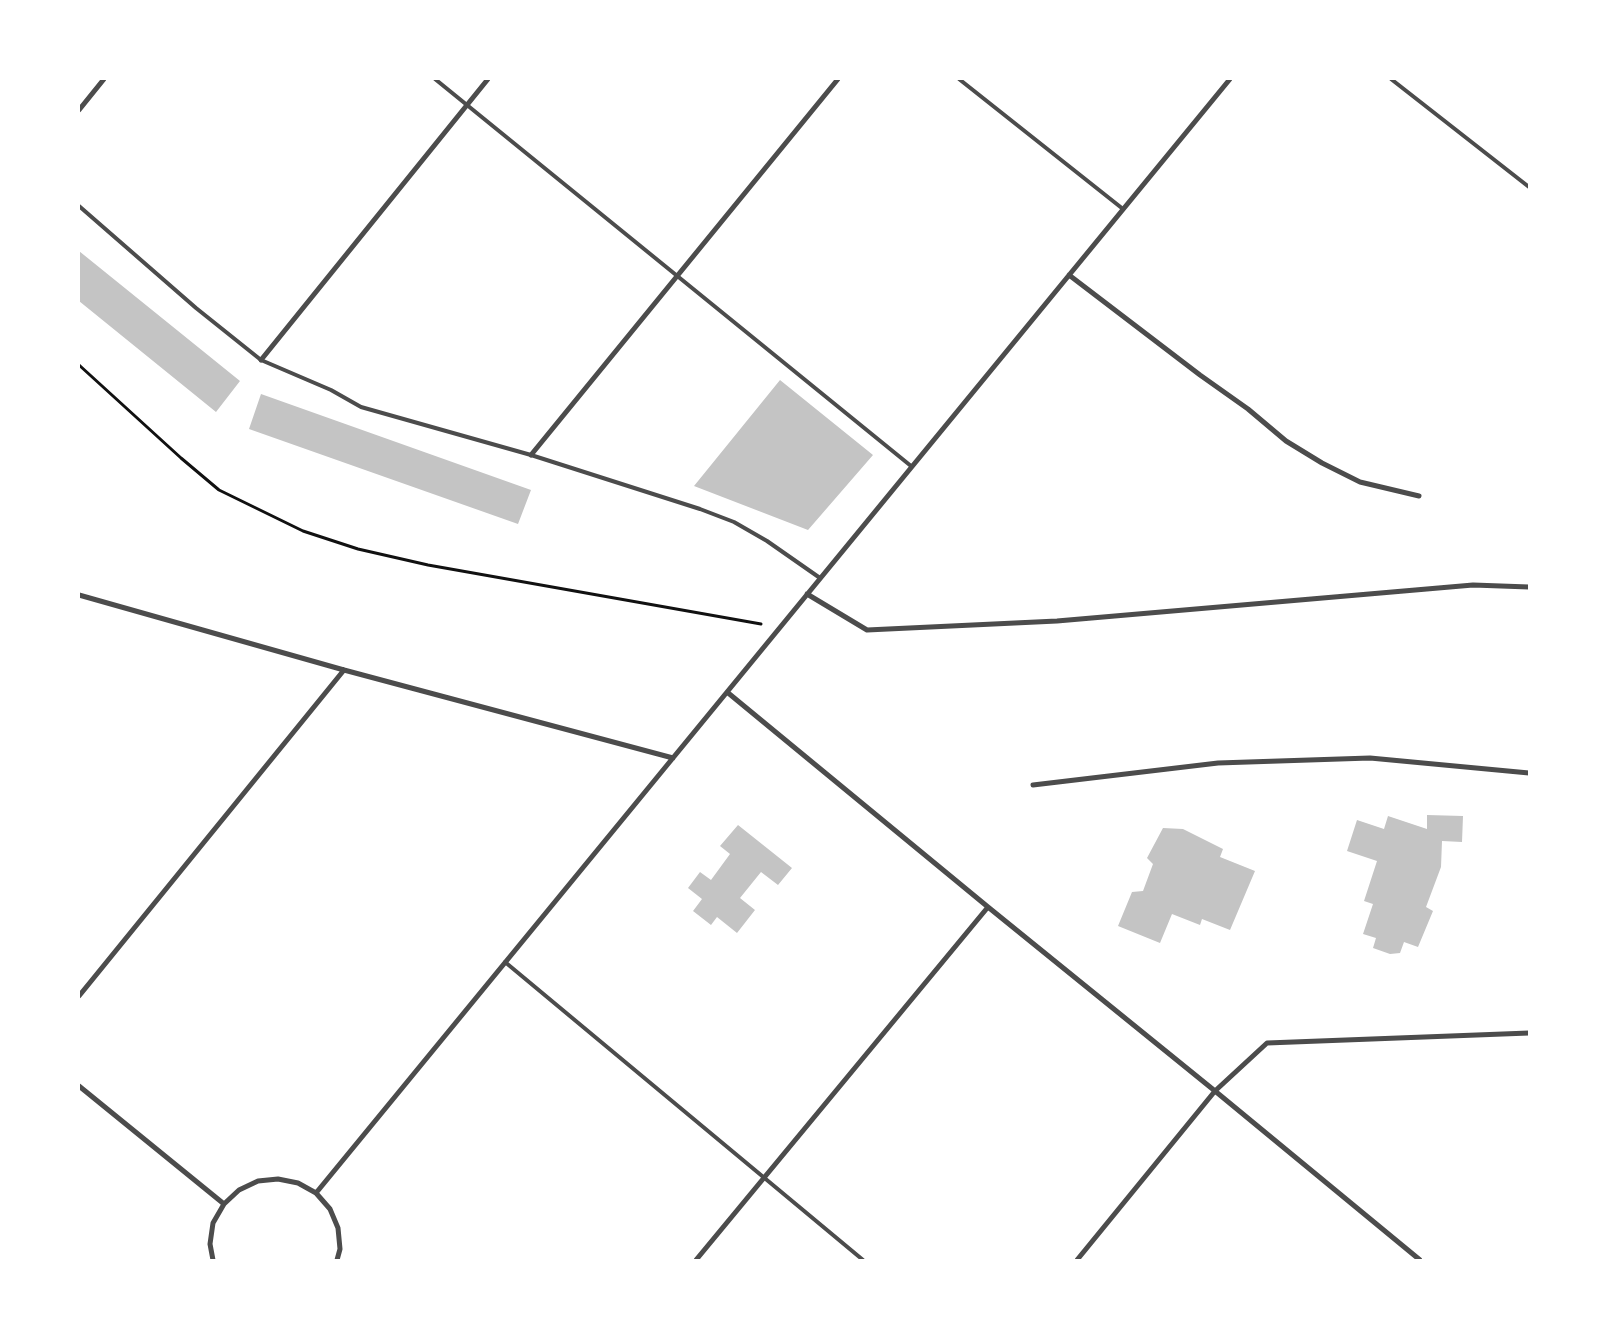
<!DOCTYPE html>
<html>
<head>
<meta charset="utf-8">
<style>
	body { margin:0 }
	#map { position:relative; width:1608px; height:1339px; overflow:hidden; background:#fff; font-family:"DM Sans",sans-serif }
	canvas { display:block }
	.frame { position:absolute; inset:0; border:80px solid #fff; pointer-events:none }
</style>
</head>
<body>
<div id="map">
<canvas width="1608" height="1339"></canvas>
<div class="frame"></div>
</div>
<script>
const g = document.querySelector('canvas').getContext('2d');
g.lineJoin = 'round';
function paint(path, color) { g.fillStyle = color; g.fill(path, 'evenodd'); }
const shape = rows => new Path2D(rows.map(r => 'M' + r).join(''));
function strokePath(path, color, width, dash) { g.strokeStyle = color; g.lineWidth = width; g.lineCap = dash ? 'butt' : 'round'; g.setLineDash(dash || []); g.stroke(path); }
const building = shape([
	[79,251,240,381,216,412,79,301],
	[780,380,873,455,808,530,694,486],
	[261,394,531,490,518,524,249,429],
	[1427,815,1463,816,1462,842,1442,841,1441,867,1426,907,1433,911,1418,947,1404,942,1400,953,1390,954,1373,948,1376,938,1363,934,1373,904,1364,901,1377,861,1347,851,1357,820,1384,829,1388,816,1427,829],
	[738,825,792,868,778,885,761,872,740,898,755,910,737,933,717,917,711,925,693,911,702,899,688,888,700,872,711,880,730,854,720,846],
	[1163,828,1183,829,1223,849,1220,857,1255,871,1230,930,1202,919,1200,925,1172,914,1160,943,1118,926,1132,892,1143,891,1153,864,1147,858]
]);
const path = shape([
	[79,365,181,458,219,490,303,531,358,549,428,565,761,624]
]);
const service = shape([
	[435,79,911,466],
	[959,79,1123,209],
	[1391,79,1529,187],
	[79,206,196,308,261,360,331,390,361,407,531,455,700,509,734,522,767,541,820,578],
	[505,962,863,1260]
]);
const minor = shape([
	[79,110,104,79],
	[1069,275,1200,375,1248,409,1286,441,1322,463,1360,482,1419,496],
	[261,360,488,79],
	[531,455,838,79],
	[807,594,867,630,1057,621,1473,585,1529,587],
	[79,595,344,670,673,758],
	[727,692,988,907,1215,1091,1420,1260],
	[1033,785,1218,763,1370,758,1529,773],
	[79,996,344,670],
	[79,1086,224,1204],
	[316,1193,1230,79],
	[213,1260,210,1244,213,1223,224,1204,239,1190,258,1181,278,1179,298,1183,316,1193,330,1209,338,1228,340,1249,337,1260],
	[696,1260,988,907],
	[1077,1260,1215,1091,1267,1043,1529,1033]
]);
paint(building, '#c4c4c4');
strokePath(path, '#111', 3);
strokePath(service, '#4c4c4c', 4);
strokePath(minor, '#4c4c4c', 5);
</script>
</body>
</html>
